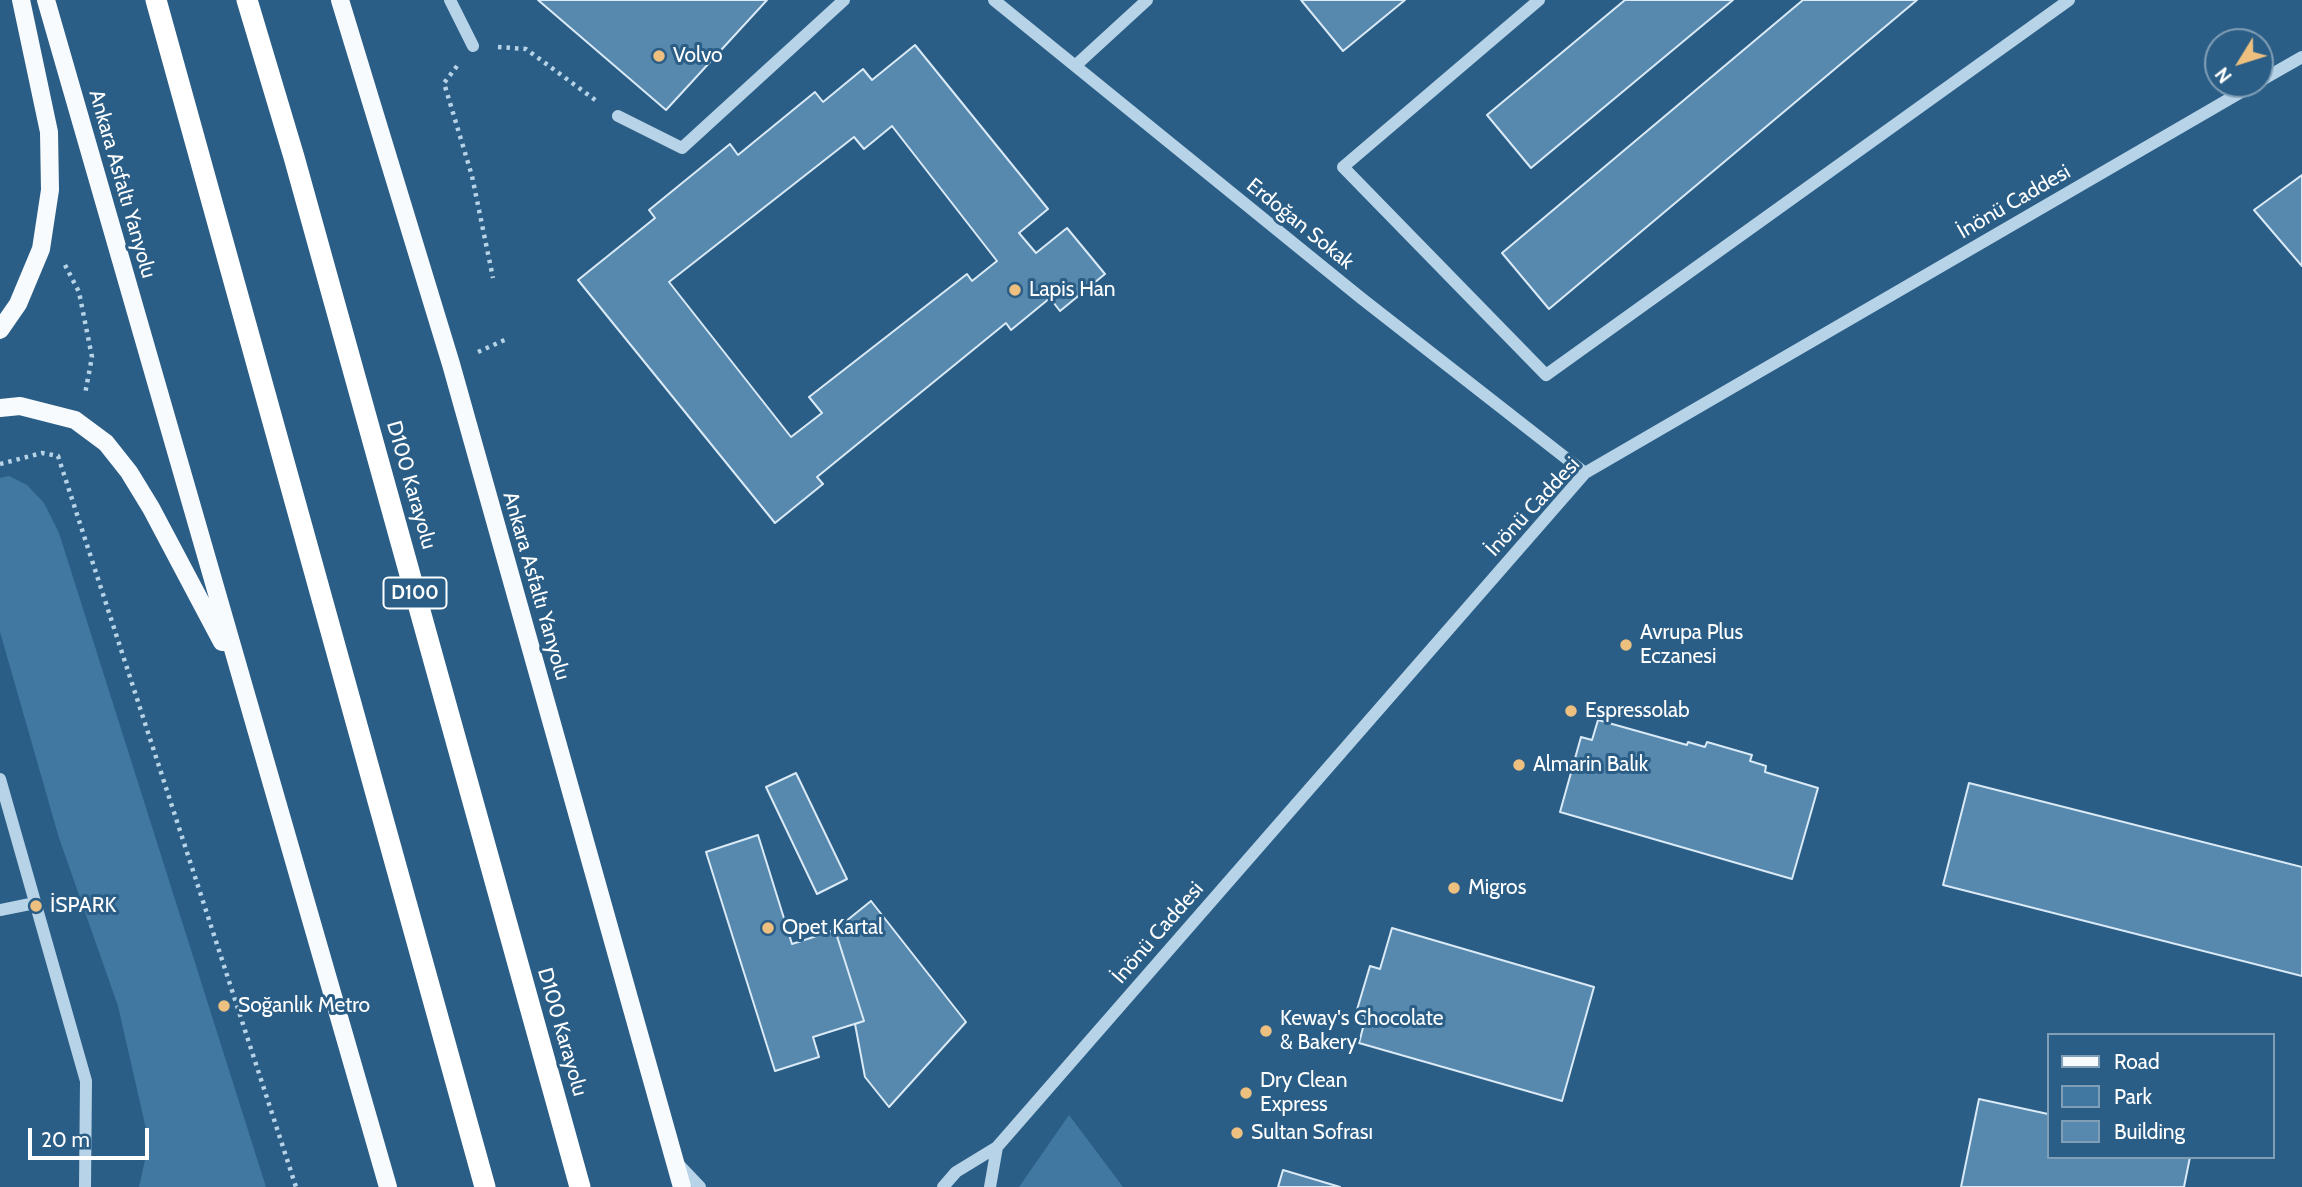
<!DOCTYPE html>
<html>
<head>
<meta charset="utf-8">
<style>
	body { margin:0 }
	#map { position:relative; width:2302px; height:1187px; overflow:hidden; background:#2b5e86; font-family:Cabin,sans-serif }
	canvas { display:block }
	.legend { position:absolute; left:2047px; top:1033px; width:228px; height:126px; box-sizing:border-box; background:#2b5e86; border:2px solid #809eb6; margin:0; padding:9px 12px; list-style:none; font-size:21px; color:#fff }
	.legend li { display:flex; align-items:center; gap:14px; height:35px }
	.legend b { width:35px; border:2px solid #809eb6 }
	.north { position:absolute; left:2204px; top:28px; width:70px; height:70px; box-sizing:border-box; background:#2b5e86; border:2px solid #809eb6; border-radius:50%; rotate:232deg; font-size:19px; font-weight:700; line-height:28px; text-align:center; color:#fff }
	.north::after { content:''; display:block; margin:auto; width:24px; height:32px; background:#edc07f; clip-path:polygon(50% 0,100% 100%,50% 72%,0 100%) }
	.scale { position:absolute; left:28px; top:1128px; width:121px; height:32px; box-sizing:border-box; border:4px solid #fff; border-top:0; padding-left:9px; font-size:21px; line-height:24px; white-space:nowrap; color:#fff; -webkit-text-stroke:5px #2b5e86; paint-order:stroke }
</style>
</head>
<body>
<div id="map">
<canvas width="2302" height="1187"></canvas>
<ul class="legend">
<li><b style="height:9px;background:#f8fbfe"></b>Road</li>
<li><b style="height:19px;background:#4078a2"></b>Park</li>
<li><b style="height:19px;background:#5789af"></b>Building</li>
</ul>
<div class="north">N</div>
<div class="scale">20 m</div>
</div>
<script>
const g = document.querySelector('canvas').getContext('2d');
g.lineJoin = 'round';
function paint(path, color) { g.fillStyle = color; g.fill(path, 'evenodd'); }
const shape = rows => new Path2D(rows.map(r => 'M' + r).join(''));
function strokePath(path, color, width, dash) { g.strokeStyle = color; g.lineWidth = width; g.lineCap = dash ? 'butt' : 'round'; g.setLineDash(dash || []); g.stroke(path); }
function label(font, color, halo, rows, align = 'center') {
  g.font = font + ' Cabin,sans-serif'; g.lineWidth = 6; g.setLineDash([]); g.textBaseline = 'middle'; g.strokeStyle = halo; g.fillStyle = color; for (const [text, x, y, turn = 0] of rows) {
    g.save(); g.translate(x, y); g.rotate((+turn || 0) * Math.PI / 180); g.textAlign = isNaN(turn) ? turn : align; if (halo) g.strokeText(text, 0, 0); g.fillText(text, 0, 0); g.restore();
  }
}
const green = shape([
	[9,476,27,485,44,503,59,533,266,1187,139,1187,149,1142,118,1006,59,838,0,632,0,478],
	[1069,1115,1123,1187,1019,1187]
]);
const building = shape([
	[538,0,767,0,666,110,538,0],
	[1301,0,1405,0,1343,51,1301,0],
	[1625,0,1733,0,1531,168,1487,115,1625,0],
	[1803,0,1917,0,1549,309,1502,253,1803,0],
	[915,45,1048,209,1019,233,1036,253,1067,228,1105,274,1060,311,1050,298,1011,330,1006,323,817,477,823,484,775,523,578,280,655,218,649,210,730,144,738,155,815,92,823,102,863,69,872,80,915,45],
	[892,126,997,261,972,281,967,274,809,397,822,413,791,437,669,282,854,137,864,149,892,126],
	[2302,175,2302,266,2254,210,2302,175],
	[1598,720,1687,745,1688,742,1705,747,1707,742,1752,755,1750,761,1766,766,1765,772,1818,788,1792,879,1560,812,1581,737,1592,740,1598,720],
	[796,773,847,879,817,894,766,787,796,773],
	[1969,783,2302,867,2302,976,1943,885,1969,783],
	[758,835,792,944,835,930,864,1021,813,1037,819,1057,775,1071,706,852,758,835],
	[871,901,966,1022,889,1107,865,1077,855,1024,864,1021,835,930,871,901],
	[1392,928,1594,987,1562,1101,1359,1043,1366,1016,1356,1013,1370,966,1380,969,1392,928],
	[1979,1099,2048,1114,2048,1157,2190,1157,2184,1187,1961,1187,1979,1099],
	[1283,1170,1340,1187,1278,1187,1283,1170]
]);
const path = shape([
	[498,47,526,49,598,102],
	[457,66,444,83,472,176,493,278],
	[65,265,79,292,92,357,85,394],
	[478,352,509,338],
	[0,464,42,453,58,456,296,1187]
]);
const minor = shape([
	[450,0,473,46],
	[994,0,1361,298,1585,473],
	[1539,0,1343,167,1546,375,2069,0],
	[1075,66,1147,0],
	[2260,81,2302,57],
	[618,116,682,148,844,0],
	[0,779,86,1081,85,1187],
	[0,910,35,903],
	[678,1164,700,1187],
	[943,1187,956,1172,997,1147,1585,473,2255,84],
	[990,1187,997,1147]
]);
const major = shape([
	[46,0,388,1187],
	[340,0,451,364,682,1187],
	[0,330,18,304,41,249,50,190,49,132,21,0],
	[0,408,20,406,75,420,106,443,129,472,151,508,222,642]
]);
const highway = shape([
	[156,0,485,1187],
	[247,0,294,157,580,1187]
]);
const markers = [
	[659,56,7,"#edc07f"],
	[1015,290,7,"#edc07f"],
	[1626,645,7,"#edc07f"],
	[1571,711,7,"#edc07f"],
	[1519,765,7,"#edc07f"],
	[1454,888,7,"#edc07f"],
	[36,906,7,"#edc07f"],
	[768,928,7,"#edc07f"],
	[224,1006,7,"#edc07f"],
	[1266,1031,7,"#edc07f"],
	[1246,1093,7,"#edc07f"],
	[1237,1133,7,"#edc07f"]
];
const shields = [
	[415,593,63]
];
const shieldNames = [
	["D100",415,593]
];
const poiNames = [
	["Volvo",673,56],
	["Lapis Han",1029,290],
	["Avrupa Plus",1640,633],
	["Eczanesi",1640,657],
	["Espressolab",1585,711],
	["Almarin Balık",1533,765],
	["Migros",1468,888],
	["İSPARK",50,906],
	["Opet Kartal",782,928],
	["Soğanlık Metro",238,1006],
	["Keway's Chocolate",1280,1019],
	["& Bakery",1280,1043],
	["Dry Clean",1260,1081],
	["Express",1260,1105],
	["Sultan Sofrası",1251,1133]
];
const streetNames = [
	["Ankara Asfaltı Yanyolu",122,184,74],
	["İnönü Caddesi",2014,202,-30],
	["Erdoğan Sokak",1300,224,39],
	["D100 Karayolu",411,485,74],
	["İnönü Caddesi",1533,507,-47],
	["Ankara Asfaltı Yanyolu",536,586,74],
	["İnönü Caddesi",1158,933,-49],
	["D100 Karayolu",562,1032,74]
];
paint(green, '#4078a2');
paint(building, '#5789af');
strokePath(building, '#daeaf6', 2);
strokePath(path, '#b7d3e7', 4.5, [3.5, 5]);
strokePath(minor, '#b7d3e7', 12);
strokePath(major, '#f8fbfe', 18);
strokePath(highway, '#fff', 21);
for (const [x, y, r, color] of markers) { const dot = new Path2D(); dot.arc(x, y, r, 0, 2 * Math.PI); g.fillStyle = color; g.fill(dot); strokePath(dot, '#2b5e86', 2.5); }
for (const [x, y, w] of shields) { const box = new Path2D(); box.roundRect(x - w / 2, y - 15.5, w, 31, 5); g.fillStyle = '#2b5e86'; g.fill(box); strokePath(box, '#fff', 2); }
label('bold 19px', '#fff', null, shieldNames);
label('21px', '#fff', '#2b5e86', poiNames, 'left');
label('21px', '#fff', '#2b5e86', streetNames);
</script>
</body>
</html>
